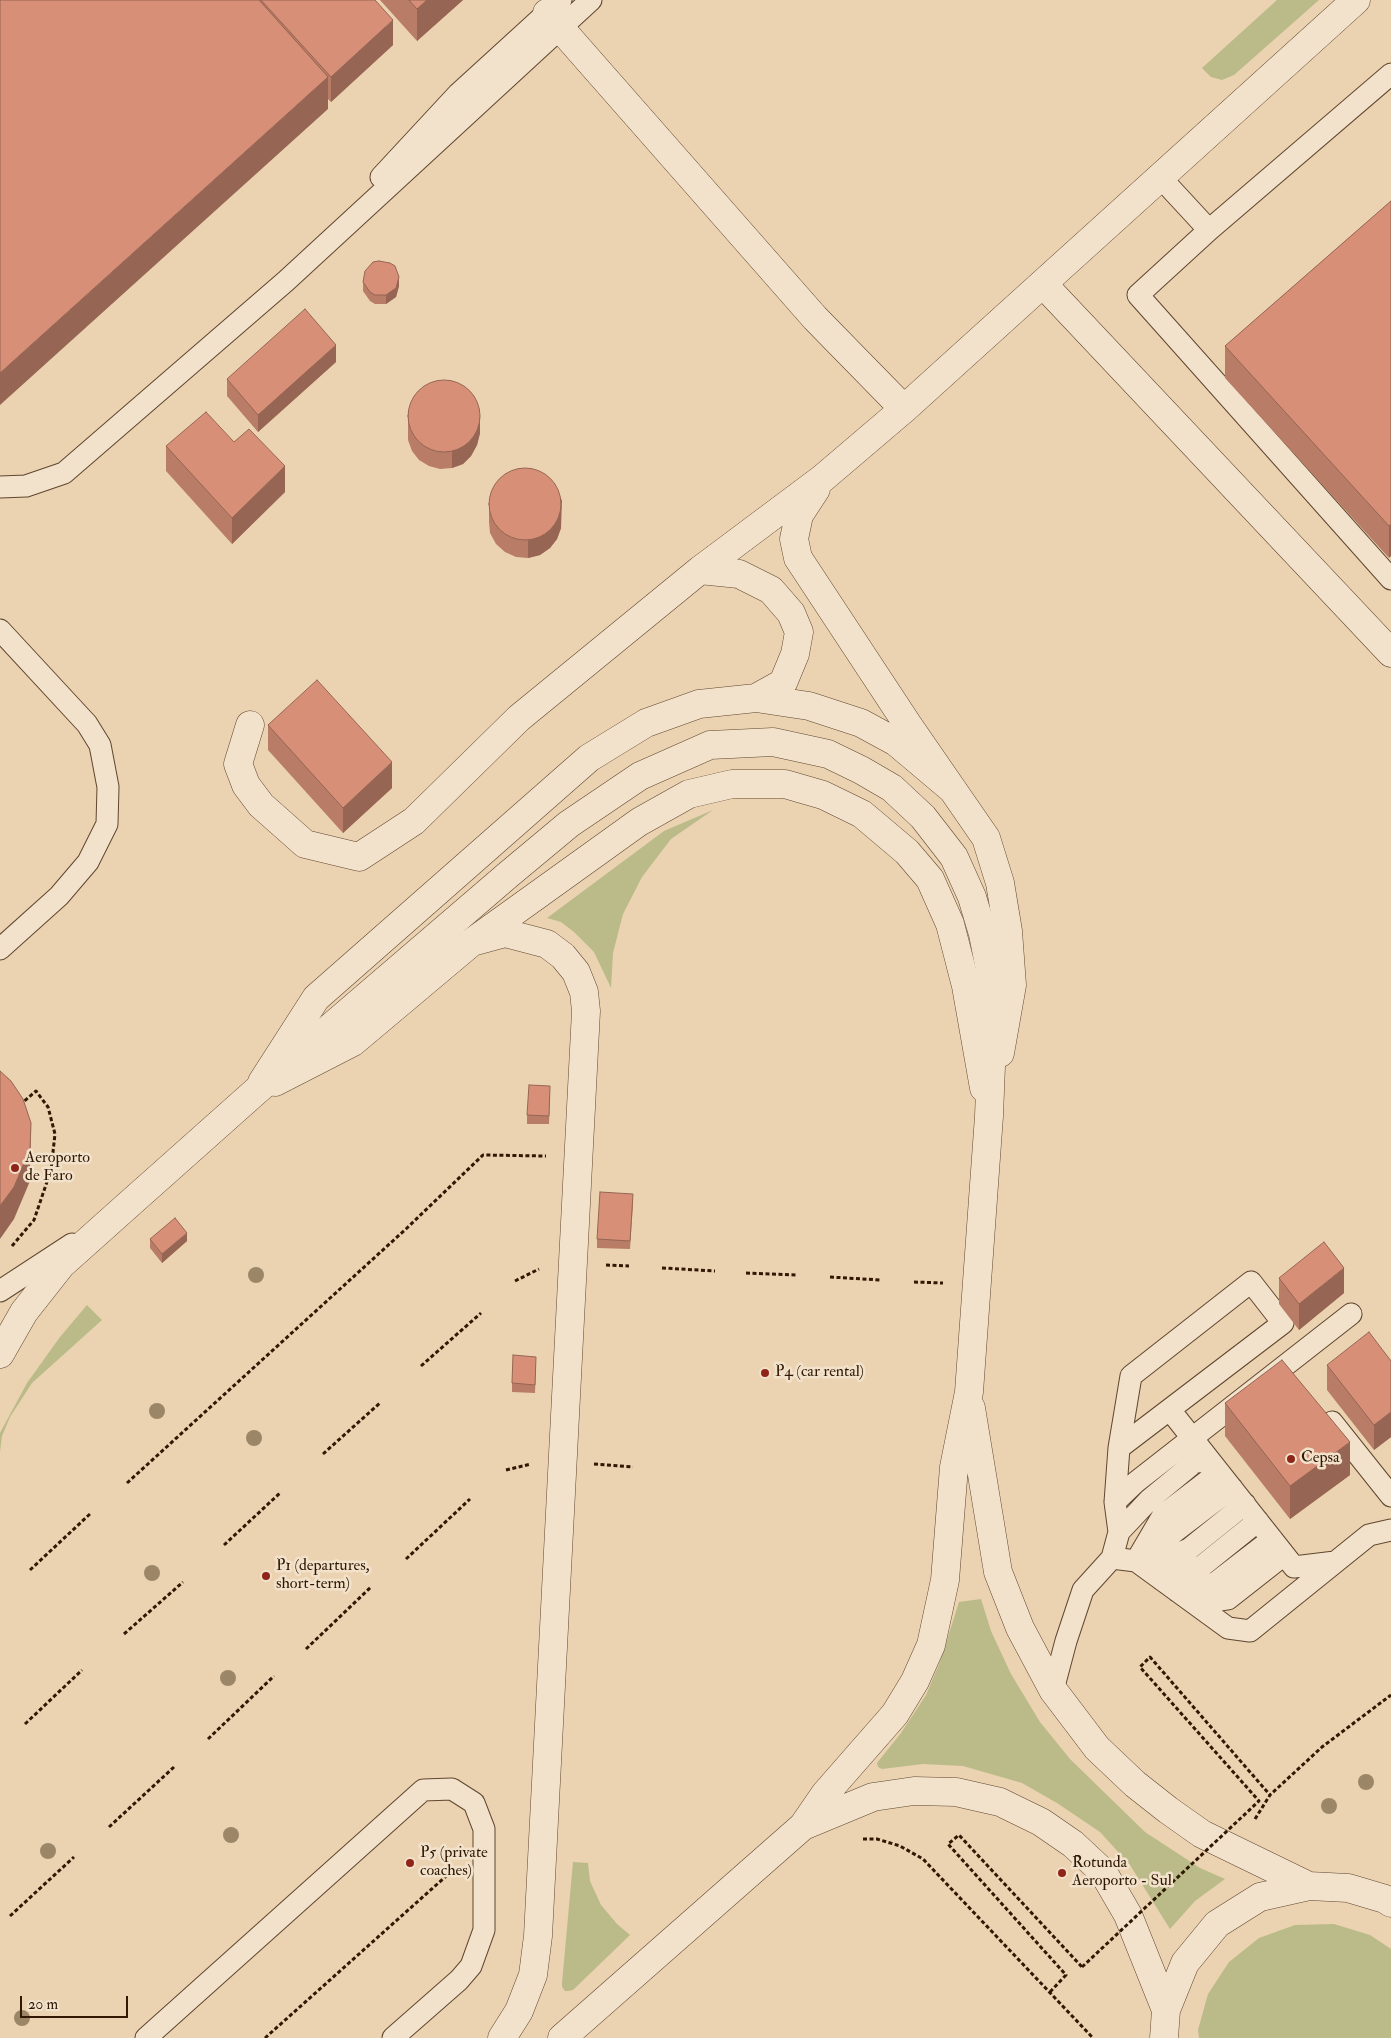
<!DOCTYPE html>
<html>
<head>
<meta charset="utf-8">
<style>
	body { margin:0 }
	#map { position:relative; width:1391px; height:2038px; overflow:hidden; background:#ebd2b1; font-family:"IM FELL Double Pica",serif }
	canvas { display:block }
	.scale { position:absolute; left:20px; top:1996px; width:108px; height:22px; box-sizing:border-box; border:2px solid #301802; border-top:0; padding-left:6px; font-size:15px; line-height:18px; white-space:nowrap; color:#301802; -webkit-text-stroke:4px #f2e2cc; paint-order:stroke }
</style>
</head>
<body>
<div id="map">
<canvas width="1391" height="2038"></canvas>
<div class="scale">20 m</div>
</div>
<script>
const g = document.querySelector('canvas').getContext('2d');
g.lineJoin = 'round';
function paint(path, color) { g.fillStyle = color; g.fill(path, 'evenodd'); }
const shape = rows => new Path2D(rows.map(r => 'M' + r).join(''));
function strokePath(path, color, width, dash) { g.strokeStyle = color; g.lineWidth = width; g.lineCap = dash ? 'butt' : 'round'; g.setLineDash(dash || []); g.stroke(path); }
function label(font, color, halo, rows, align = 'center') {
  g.font = font + ' "IM FELL Double Pica",serif'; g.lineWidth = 5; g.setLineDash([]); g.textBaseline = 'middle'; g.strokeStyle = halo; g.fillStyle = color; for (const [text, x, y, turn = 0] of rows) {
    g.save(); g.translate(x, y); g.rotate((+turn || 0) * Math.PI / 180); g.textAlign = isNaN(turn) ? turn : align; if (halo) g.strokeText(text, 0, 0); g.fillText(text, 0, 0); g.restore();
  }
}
const green = shape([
	[1277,0,1319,0,1234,75,1222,80,1211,77,1202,68],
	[713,810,671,839,642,877,623,914,613,953,611,988,594,952,574,932,561,922,547,918,664,831],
	[87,1305,102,1320,32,1383,10,1417,2,1436,0,1452,0,1433,27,1383,60,1337],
	[981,1599,991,1631,1011,1674,1040,1722,1070,1759,1145,1832,1200,1868,1225,1879,1195,1901,1170,1929,1130,1865,1100,1832,1057,1803,1022,1783,963,1766,923,1764,882,1769,878,1767,877,1763,901,1733,926,1695,940,1662,959,1602],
	[573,1862,588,1863,590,1881,601,1905,617,1924,630,1935,573,1990,568,1991,565,1991,562,1987,562,1983],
	[1334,1924,1370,1935,1391,1949,1391,2038,1199,2038,1198,2030,1208,1994,1229,1962,1259,1938,1295,1925]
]);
const path = shape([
	[12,1246,34,1220,51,1170,55,1134,48,1107,36,1091,22,1103],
	[606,1265,629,1266],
	[662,1268,715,1271],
	[746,1273,796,1275],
	[830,1277,881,1280],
	[515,1281,539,1269],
	[914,1282,943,1283],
	[421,1366,481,1313],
	[323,1454,381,1402],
	[594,1464,633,1467],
	[506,1470,531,1464],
	[127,1483,407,1228,483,1155,546,1156],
	[224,1545,280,1493],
	[406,1559,470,1499],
	[30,1570,91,1513],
	[124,1634,183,1582],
	[306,1649,371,1587],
	[25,1724,82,1670],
	[208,1739,274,1676],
	[1255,1819,1270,1795,1322,1747,1391,1695],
	[109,1827,174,1767],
	[863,1839,877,1839,900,1846,923,1859,1093,2038],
	[10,1916,74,1857],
	[1050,1992,1066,1975,948,1844,959,1835,1082,1967],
	[265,2038,453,1870]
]);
const service = shape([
	[1391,74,1209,230,1138,295,1391,579],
	[381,177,458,94,561,0],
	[1160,177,1209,230],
	[0,487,26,486,64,473,286,281,591,0],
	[0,630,87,724,100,745,108,787,107,824,88,862,59,896,0,949],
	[0,1291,72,1244],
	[1170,1410,1294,1567,1335,1562],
	[1332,1422,1391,1496],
	[1115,1502,1119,1448,1283,1323,1251,1282,1131,1376,1119,1448],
	[1119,1532,1150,1499,1195,1462,1210,1461],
	[1143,1556,1232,1488],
	[1112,1558,1119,1532,1115,1502,1136,1482,1351,1314],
	[1136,1561,1163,1515,1219,1472],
	[1145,1567,1189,1549,1245,1504],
	[1162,1580,1202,1566,1258,1521],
	[1177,1591,1215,1583,1272,1539],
	[1196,1604,1228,1599,1284,1555],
	[1053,1690,1066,1641,1083,1590,1112,1558,1136,1561,1228,1628,1250,1631,1369,1535,1391,1530],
	[146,2038,423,1790,452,1789,474,1803,484,1829,484,1930,471,1966,459,1980,393,2038]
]);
const minor = shape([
	[547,13,815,318,904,409,1356,0],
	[1043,284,1391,653],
	[816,489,799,515,794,539,798,558,908,725,986,838,1000,883,1008,931,1012,985,1000,1053],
	[700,570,739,574,771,590,791,613,799,632,795,654,783,683,756,698],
	[250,725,238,764,246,785,261,805,305,844,359,857,414,821,519,718,700,570,823,478,904,409],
	[472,942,505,933,547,944,563,956,576,972,584,992,586,1011,538,1936,533,1975,519,2011,502,2038],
	[262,1082,316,998,589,758,646,723,699,704,756,698,809,706,861,723,896,742,953,790],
	[275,1082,353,1042,472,942,639,822,689,794,732,784,785,784,823,795,862,814,907,852,930,879,950,924,966,986,984,1088]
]);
const tertiary = shape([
	[0,1354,24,1312,61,1265,118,1214,255,1092,509,874,569,824,640,776,710,745,773,742,828,754,861,770,892,788,923,817,954,857,972,897,983,934,994,990,989,1116,969,1392,954,1467,945,1580,931,1645,915,1681,895,1714,825,1794,803,1826,562,2038],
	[971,1408,998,1572,1020,1628,1053,1690,1097,1748,1135,1784,1168,1810,1202,1834,1309,1886],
	[803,1826,873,1797,914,1791,956,1792,1000,1802,1041,1822,1073,1844,1103,1872,1128,1915,1166,2010],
	[1164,2038,1166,2010,1185,1963,1217,1924,1260,1897,1309,1886,1348,1888,1385,1899,1391,1903]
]);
const pathBridge = shape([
	[1082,1967,1259,1801,1140,1667,1150,1657,1270,1795]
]);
const trees = [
	[256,1275],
	[157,1411],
	[254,1438],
	[152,1573],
	[228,1678],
	[1366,1782],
	[1329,1806],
	[231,1835],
	[48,1851],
	[22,2018]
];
const wall = shape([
	[0,0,375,0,393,45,331,102,328,99,328,109],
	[380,0,463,0,417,41],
	[1391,201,1389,558,1225,378,1225,346],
	[363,282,399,286,396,297,386,304,375,304,370,301,363,291],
	[336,362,258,432,227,396,227,379],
	[408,411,480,433,477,445,471,456,463,464,452,468,440,469,429,466,419,460,412,451,408,440],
	[234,442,285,492,232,544,166,471,166,446],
	[489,504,561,528,557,539,550,548,540,555,528,558,516,557,505,552,496,544,490,533,489,522],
	[268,725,392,788,343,833,268,750],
	[550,1095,549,1124,527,1124,527,1115],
	[633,1203,630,1249,597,1248,597,1239],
	[150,1239,187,1241,162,1263,150,1248],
	[1279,1278,1344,1293,1299,1330,1279,1304],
	[1391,1361,1391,1437,1374,1450,1327,1390,1327,1365],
	[536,1365,535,1393,512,1392,512,1383],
	[1225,1403,1350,1475,1290,1519,1225,1436]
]);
const shadedWall = shape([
	[427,0,463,0,417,41,417,9],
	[393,20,393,45,331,102,331,77],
	[328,77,328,109,0,405,0,373],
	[399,277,399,286,396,297,386,304,386,295],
	[336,345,336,362,258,432,258,415],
	[480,416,480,433,477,445,471,456,463,464,452,468,452,451],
	[285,466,285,492,232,544,232,518],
	[562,499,561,528,557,539,550,548,540,555,528,558,528,541],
	[1391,524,1391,556,1389,558,1389,526],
	[392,762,392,788,343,833,343,808],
	[31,1123,30,1181,14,1219,0,1239,0,1206],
	[187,1233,187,1241,162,1263,162,1254],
	[1344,1268,1344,1293,1299,1330,1299,1304],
	[1391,1412,1391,1437,1374,1450,1374,1425],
	[1350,1442,1350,1475,1290,1519,1290,1486]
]);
const building = shape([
	[0,0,259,0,328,77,0,373,0,0],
	[261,0,375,0,393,20,331,77,261,0],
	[409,0,427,0,417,9,409,0],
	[1391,201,1391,524,1389,526,1225,346,1391,201],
	[379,261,390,263,395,266,399,277,396,288,386,295,375,295,370,292,363,282,365,271,373,262,379,261],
	[305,309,336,345,258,415,227,379,305,309],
	'408 416a36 36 0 1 1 72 0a36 36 0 1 1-72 0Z',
	[206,412,234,442,249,429,285,466,232,518,166,446,206,412],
	'489 504a36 36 0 1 1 72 0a36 36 0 1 1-72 0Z',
	[317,680,392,762,343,808,268,725,317,680],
	[0,1071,11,1081,23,1099,31,1123,30,1149,14,1187,0,1206,0,1071],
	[529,1085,550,1086,549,1116,527,1115,529,1085],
	[600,1192,633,1194,630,1241,597,1239,600,1192],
	[175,1218,187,1233,162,1254,150,1239,175,1218],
	[1324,1242,1344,1268,1299,1304,1279,1278,1324,1242],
	[1369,1332,1391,1361,1391,1412,1374,1425,1327,1365,1369,1332],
	[513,1355,536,1357,535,1385,512,1383,513,1355],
	[1282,1360,1350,1442,1290,1486,1225,1403,1282,1360]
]);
const markers = [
	[15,1168,5,"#8f2418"],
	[765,1373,5,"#8f2418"],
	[1291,1459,5,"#8f2418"],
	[266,1576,5,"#8f2418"],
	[410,1863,5,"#8f2418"],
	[1062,1873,5,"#8f2418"]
];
const poiNames = [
	["Aeroporto",25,1159],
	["de Faro",25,1177],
	["P4 (car rental)",775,1373],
	["Cepsa",1301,1459],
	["P1 (departures,",276,1567],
	["short-term)",276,1585],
	["P5 (private",420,1854],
	["coaches)",420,1872],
	["Rotunda",1072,1864],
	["Aeroporto - Sul",1072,1882]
];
paint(green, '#babb89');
strokePath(service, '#5f462e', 23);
strokePath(minor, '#5f462e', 29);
strokePath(tertiary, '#5f462e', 29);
strokePath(path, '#301802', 3, [4, 2.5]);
strokePath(service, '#f2e2cc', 21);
strokePath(minor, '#f2e2cc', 28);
strokePath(tertiary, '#f2e2cc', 28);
strokePath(pathBridge, '#301802', 3, [4, 2.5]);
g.fillStyle = '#9b8767';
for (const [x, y] of trees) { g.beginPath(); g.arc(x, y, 8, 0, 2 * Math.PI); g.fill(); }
paint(wall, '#b97c66');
paint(shadedWall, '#966553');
paint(building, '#d79077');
strokePath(building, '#966553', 1);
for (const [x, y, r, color] of markers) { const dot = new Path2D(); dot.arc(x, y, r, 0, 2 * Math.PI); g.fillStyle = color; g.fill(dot); strokePath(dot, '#f2e2cc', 2); }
label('16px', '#301802', '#f2e2cc', poiNames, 'left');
</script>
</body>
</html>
